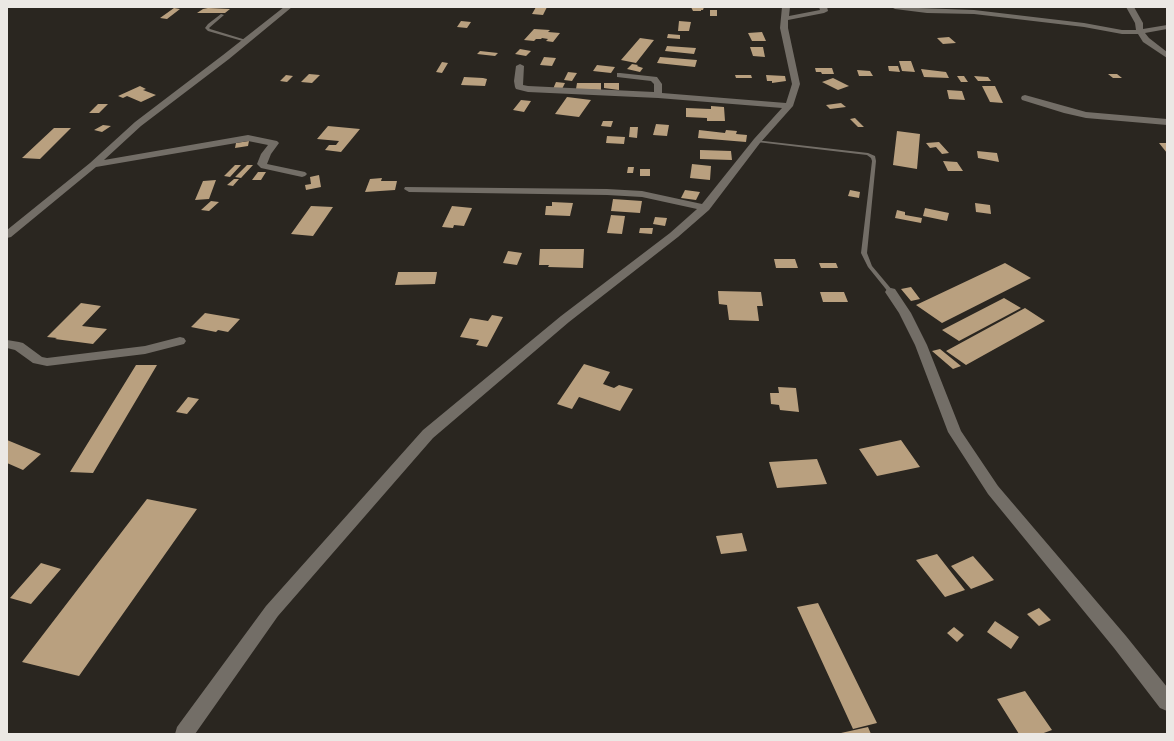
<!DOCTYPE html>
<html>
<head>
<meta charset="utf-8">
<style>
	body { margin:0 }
	#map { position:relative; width:1174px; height:741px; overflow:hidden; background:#2a2620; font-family:Arial,sans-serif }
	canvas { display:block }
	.frame { position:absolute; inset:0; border:8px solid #ebe8e4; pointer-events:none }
</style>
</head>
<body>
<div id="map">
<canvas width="1174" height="741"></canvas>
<div class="frame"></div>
</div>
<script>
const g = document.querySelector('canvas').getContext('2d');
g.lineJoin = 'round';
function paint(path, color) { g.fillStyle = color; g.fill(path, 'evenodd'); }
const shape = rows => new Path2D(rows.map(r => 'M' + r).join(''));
const building = shape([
	[536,7,547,7,543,15,532,14],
	[691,7,704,7,703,10,701,10,701,11,693,11],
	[174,8,180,9,167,19,160,18],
	[208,8,230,9,225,13,197,13,203,9],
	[710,10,717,10,717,16,710,16],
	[461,21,471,22,467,28,457,27],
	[679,21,691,22,689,31,678,31],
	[534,29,550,30,548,32,560,33,553,42,546,41,548,39,542,38,541,39,536,39,534,41,524,40],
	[762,32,766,41,752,41,748,33],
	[668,34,680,35,680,39,667,38],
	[949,37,956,43,943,44,937,38],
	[640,38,654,40,636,63,621,60],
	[667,46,696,48,694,54,665,51],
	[750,47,763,47,765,57,753,56],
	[520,49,531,51,526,56,515,54],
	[480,51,498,53,495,56,477,54],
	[544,57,556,58,552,66,540,65],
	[660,57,697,60,695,67,657,63],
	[899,61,911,61,915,72,902,71],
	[442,62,448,63,442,73,436,72],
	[632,64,638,65,637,66,643,68,640,72,627,69],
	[597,65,615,67,611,73,593,71],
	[888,66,898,66,900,72,889,71],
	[815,68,832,68,834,74,822,74,821,72,816,72],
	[921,69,946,72,949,78,924,77],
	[857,70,870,71,873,76,859,76],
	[568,72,577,73,572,81,564,80],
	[309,74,320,75,312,83,301,82],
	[1108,74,1117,74,1122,78,1113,78],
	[286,75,293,76,287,82,280,81],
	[735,75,751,75,752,78,736,78],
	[766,75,785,76,786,81,772,83,772,81,767,81],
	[957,76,964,76,968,82,961,82],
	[974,76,988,77,991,81,978,81],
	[464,77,483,78,487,79,485,86,461,85],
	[833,78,849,86,838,90,822,82],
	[556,82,565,83,562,89,553,89],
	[577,83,601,83,601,90,576,89],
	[604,83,619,83,619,90,604,88],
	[140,86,146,89,143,90,156,95,141,102,127,96,123,98,118,96],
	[982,86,995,86,1003,103,990,102],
	[947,90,962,91,965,100,949,99],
	[567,97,591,100,579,117,555,114],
	[521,100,531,101,524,112,513,110],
	[841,103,846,107,830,109,826,105],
	[98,104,108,104,99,113,89,113],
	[711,106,724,107,725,121,707,121,707,118,686,117,686,108,711,109],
	[855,118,864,127,858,127,850,119],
	[603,121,613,121,611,127,601,126],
	[656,124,669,125,667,136,653,135],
	[103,125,111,126,102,132,94,130],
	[328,126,360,129,341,152,325,150,329,145,336,145,339,141,317,139],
	[630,127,638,127,637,138,629,137],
	[54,128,71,128,40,159,22,158],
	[699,130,725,133,726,130,737,131,736,134,747,135,746,142,698,138],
	[897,131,920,134,917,169,893,165],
	[607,136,625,137,624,144,606,143],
	[249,141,248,146,235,148,236,143],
	[939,142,949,153,942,154,936,147,930,148,926,143],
	[1159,143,1167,143,1167,153],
	[700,150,731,151,732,160,700,159],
	[977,151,997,153,999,162,978,158],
	[943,161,957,162,963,171,948,171],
	[692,164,711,166,710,180,690,178],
	[235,165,241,165,230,177,224,176],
	[247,165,253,165,241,178,235,177],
	[628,167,634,167,633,173,627,173],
	[640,169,650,169,650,176,640,176],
	[258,172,266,172,261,180,252,180],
	[319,175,321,187,306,190,305,185,311,184,310,177],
	[382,178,381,181,397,181,395,190,365,192,370,179],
	[234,179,239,179,233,186,227,185],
	[216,180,209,199,195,200,203,181],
	[685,190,700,192,696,200,681,198],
	[850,190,860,192,859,198,848,196],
	[613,199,642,201,640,213,611,211],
	[211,201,219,202,209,211,201,210],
	[552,202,573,203,570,216,545,215,546,206,552,206],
	[975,203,990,205,991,214,976,212],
	[311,206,333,207,313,236,291,234],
	[452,206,472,208,464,226,454,225,453,228,442,227],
	[925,208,949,213,947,221,923,216],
	[897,210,905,212,905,215,922,218,921,223,895,218],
	[611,215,625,216,622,234,607,233],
	[655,217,667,218,665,226,653,224],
	[640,228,653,228,652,234,639,233],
	[540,249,584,249,583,268,548,267,549,265,539,265],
	[508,251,522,253,517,265,503,263],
	[774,259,795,259,798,268,776,268],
	[819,263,836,263,838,268,821,268],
	[1005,263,1031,278,942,323,916,305],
	[398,272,437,272,435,284,395,285],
	[911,287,920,299,911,301,901,289],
	[718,291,761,292,763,306,757,306,759,321,729,320,727,305,719,304],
	[820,292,844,292,848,302,823,302],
	[1004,298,1021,308,959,341,942,330],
	[81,303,101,306,82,326,107,329,93,344,55,339,57,338,47,337],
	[1025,308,1045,321,966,365,946,351],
	[205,313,240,319,228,332,218,330,216,332,191,327],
	[492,315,503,317,487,347,476,345,479,340,460,337,470,318,488,321],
	[940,349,961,366,953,369,932,351],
	[584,364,610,372,603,384,614,388,619,385,633,389,620,411,579,397,572,409,557,404],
	[136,365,157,365,93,473,70,472],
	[778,387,796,388,799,412,780,410,779,405,771,404,770,393,779,393],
	[188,397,199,399,187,414,176,412],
	[7,440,41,454,23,470,7,463],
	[901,440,920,467,877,476,859,449],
	[817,459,827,484,777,488,769,462],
	[147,499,197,509,79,676,22,662],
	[742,533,747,551,721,554,716,536],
	[937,554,965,590,945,597,916,560],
	[973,556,994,580,971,589,951,566],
	[41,563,61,569,31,604,10,598],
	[818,603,877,723,853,729,797,607],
	[1039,608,1051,620,1039,626,1027,614],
	[995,621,1019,637,1011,649,987,632],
	[954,627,964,635,957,642,947,633],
	[1025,691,1052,730,1041,734,1019,734,997,699],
	[868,727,871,734,841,734,841,733]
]);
const lane = shape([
	[221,14,224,15,209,28,210,29,246,40,246,42,208,31,205,28,208,24,221,14],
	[755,140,868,153,875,156,876,161,867,253,872,266,893,291,894,292,893,293,889,293,868,267,861,253,872,161,871,158,867,155,757,142,755,141,755,140]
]);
const street = shape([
	[284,7,292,7,229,59,141,126,104,160,248,135,277,141,279,143,271,154,267,164,305,172,307,174,305,176,302,177,261,168,257,164,261,154,268,145,248,141,96,167,11,237,7,238,7,230,90,163,135,122,223,55,284,7],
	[782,7,790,7,789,16,820,10,819,7,827,7,828,11,824,13,788,20,788,28,800,84,793,106,760,143,709,210,678,237,569,322,433,438,278,616,195,734,175,734,177,727,266,606,423,430,561,316,670,233,697,209,642,197,607,195,409,192,404,189,405,187,607,189,642,191,702,204,754,139,782,108,658,98,528,92,516,89,515,87,514,81,516,66,520,64,524,66,523,85,528,86,654,92,654,84,651,81,617,77,617,73,620,73,657,77,662,84,662,93,786,103,792,84,780,28,782,7],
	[891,7,974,10,1084,23,1122,30,1136,30,1135,23,1126,7,1134,7,1143,23,1143,29,1167,25,1167,29,1145,33,1149,38,1167,52,1167,58,1143,42,1138,34,1122,34,1084,27,974,14,927,13,895,9,891,7],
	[1025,95,1086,112,1167,119,1167,125,1086,118,1064,113,1022,100,1021,98,1022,96,1025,95],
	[891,288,895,289,911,313,927,345,961,431,998,486,1126,636,1167,687,1167,711,1160,708,1114,648,988,494,948,432,915,345,899,313,885,292,887,289,891,288],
	[180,337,184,338,186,341,184,344,145,354,47,366,33,363,15,350,7,348,7,340,19,342,23,343,42,357,47,358,145,346,180,337]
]);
paint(building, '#b9a07f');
paint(lane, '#736e67');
paint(street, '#736e67');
</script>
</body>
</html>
